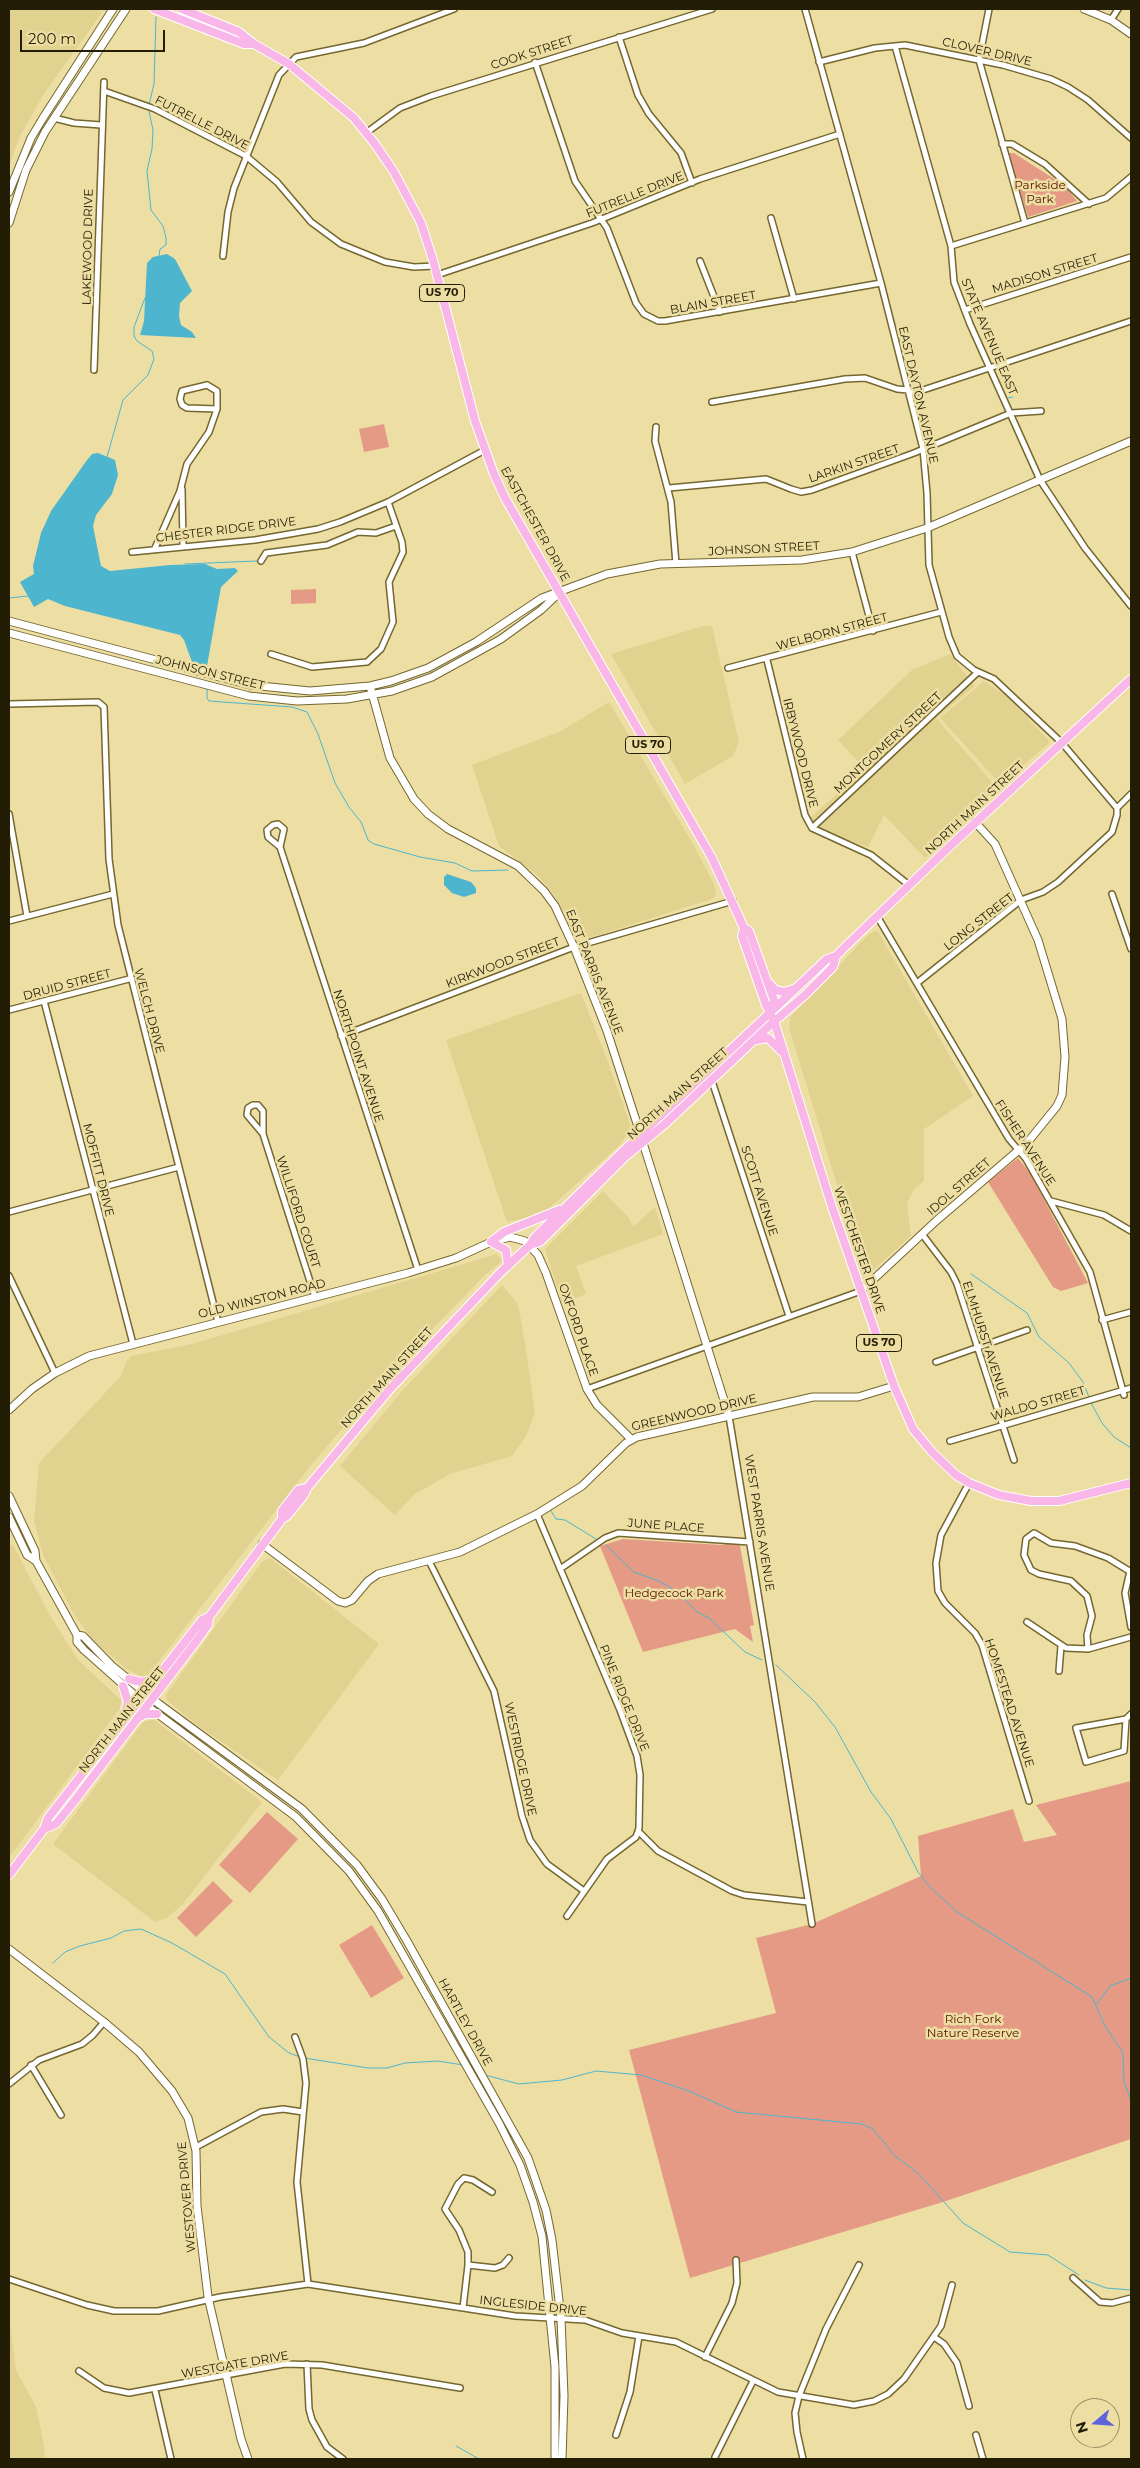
<!DOCTYPE html>
<html>
<head>
<meta charset="utf-8">
<style>
	body { margin:0 }
	#map { position:relative; width:1140px; height:2468px; overflow:hidden; background:#eddfa4; font-family:Montserrat,sans-serif }
	canvas { display:block }
	.frame { position:absolute; inset:0; border:10px solid #231d06; pointer-events:none }
	.north { position:absolute; left:1070px; top:2398px; width:50px; height:50px; box-sizing:border-box; background:#eddfa4; border:1px solid #9c9165; border-radius:50%; rotate:252deg; font-size:14px; font-weight:700; line-height:20px; text-align:center; color:#231d06 }
	.north::after { content:''; display:block; margin:auto; width:18px; height:22px; background:#5d64dc; clip-path:polygon(50% 0,100% 100%,50% 72%,0 100%) }
	.scale { position:absolute; left:20px; top:30px; width:145px; height:22px; box-sizing:border-box; border:2px solid #231d06; border-top:0; padding-left:6px; font-size:15px; line-height:18px; white-space:nowrap; color:#231d06; -webkit-text-stroke:4px #eddfa4; paint-order:stroke }
</style>
</head>
<body>
<div id="map">
<canvas width="1140" height="2468"></canvas>
<div class="frame"></div>
<div class="north">N</div>
<div class="scale">200 m</div>
</div>
<script>
const g = document.querySelector('canvas').getContext('2d');
g.lineJoin = 'round';
function paint(path, color) { g.fillStyle = color; g.fill(path, 'evenodd'); }
const shape = rows => new Path2D(rows.map(r => 'M' + r).join(''));
function strokePath(path, color, width, dash) { g.strokeStyle = color; g.lineWidth = width; g.lineCap = dash ? 'butt' : 'round'; g.setLineDash(dash || []); g.stroke(path); }
function label(font, color, halo, rows, align = 'center') {
  g.font = font + ' Montserrat,sans-serif'; g.lineWidth = 5; g.setLineDash([]); g.textBaseline = 'middle'; g.strokeStyle = halo; g.fillStyle = color; for (const [text, x, y, turn = 0] of rows) {
    g.save(); g.translate(x, y); g.rotate((+turn || 0) * Math.PI / 180); g.textAlign = isNaN(turn) ? turn : align; if (halo) g.strokeText(text, 0, 0); g.fillText(text, 0, 0); g.restore();
  }
}
const built = shape([
	[9,9,100,9,101,14,44,94,19,138,9,167],
	[703,626,712,626,739,742,733,756,685,784,611,654],
	[950,654,975,686,936,718,997,788,925,858,884,815,868,847,823,832,810,818,865,769,838,740,912,670],
	[984,681,1008,697,1050,742,1001,785,940,718],
	[609,702,694,846,714,884,716,895,712,899,592,937,579,938,554,895,537,875,499,846,472,765,561,731],
	[877,930,973,1096,924,1129,924,1181,914,1189,907,1203,911,1236,870,1273,866,1273,862,1266,789,1028,791,1016,868,935],
	[581,993,608,1062,630,1124,629,1132,618,1147,547,1210,531,1217,507,1222,446,1040],
	[603,1191,629,1218,633,1227,655,1207,663,1234,576,1266,586,1294,562,1303,545,1249],
	[497,1254,502,1261,485,1275,388,1375,312,1464,149,1674,143,1677,126,1669,92,1639,75,1616,43,1555,34,1521,39,1463,121,1376,126,1362,131,1356,192,1344],
	[502,1285,518,1304,525,1343,535,1413,526,1436,512,1456,450,1474,415,1494,395,1515,340,1466,402,1391],
	[13,1545,49,1614,78,1660,121,1700,120,1708,9,1858,9,1546],
	[270,1558,379,1644,278,1780,198,1726,167,1700,166,1695,262,1562],
	[154,1720,262,1802,182,1905,167,1918,155,1922,53,1844,144,1721],
	[9,2315,16,2370,36,2407,44,2445,45,2459,9,2459]
]);
const green = shape([
	[1008,153,1014,153,1065,186,1077,201,1028,217],
	[384,424,389,447,364,452,359,429],
	[316,589,316,603,291,604,291,590],
	[1018,1158,1030,1173,1088,1283,1061,1291,1053,1287,988,1182],
	[623,1539,722,1545,739,1540,754,1625,750,1626,753,1642,735,1629,643,1652,600,1546],
	[1131,1781,1131,2139,943,2202,690,2278,629,2050,776,2013,756,1938,812,1924,921,1876,918,1836,1013,1809,1024,1842,1057,1835,1036,1805],
	[267,1812,298,1839,250,1893,219,1865],
	[213,1881,233,1901,196,1937,177,1918],
	[372,1925,404,1978,371,1998,339,1945]
]);
const water = shape([
	[167,254,175,259,192,291,180,303,179,316,181,325,192,332,196,338,140,335,144,321,147,263,153,257],
	[98,453,115,460,118,475,112,494,96,515,93,526,101,566,110,571,170,565,205,564,217,569,235,568,238,571,221,587,207,666,192,662,184,640,180,635,65,606,48,599,34,607,20,582,34,574,33,566,41,533,51,511,87,460,92,454],
	[447,874,471,882,476,888,476,893,464,897,452,893,444,885,444,877]
]);
const stream = shape([
	[149,105,154,84,156,17],
	[149,111,153,130,152,149,147,171,151,210,163,226,166,238,166,245,160,249,159,257],
	[1008,398,1013,397],
	[107,457,123,400,148,375,154,359,152,351,137,341,134,336,134,327,145,298],
	[185,564,257,561],
	[9,598,28,596],
	[207,688,207,698,209,701,292,707,307,712,318,734,335,783,349,807,361,822,368,840,374,844,420,857,455,863,472,871,508,870],
	[971,1274,1027,1313,1039,1337,1069,1363,1083,1382,1089,1397],
	[1090,1401,1102,1423,1114,1437,1131,1448],
	[551,1511,556,1519,565,1520,596,1539],
	[606,1545,634,1572,659,1581,671,1588,684,1598,697,1612,709,1618,745,1652,762,1660],
	[776,1665,815,1702,835,1727,871,1792,891,1819,918,1872,930,1887,957,1912,1092,1997,1105,2026,1123,2053,1124,2082,1131,2100],
	[53,1963,65,1952,80,1946,111,1938,124,1931,141,1929,172,1943,225,1974,269,2037,289,2053,300,2057],
	[1097,2004,1110,1986,1131,1978],
	[304,2058,368,2068,387,2068,405,2063,438,2061,463,2065],
	[485,2075,519,2084,562,2080,596,2071,641,2075,689,2091,736,2112,862,2124,873,2129,895,2156,918,2173,963,2223,1010,2252,1048,2255,1079,2275],
	[1085,2280,1106,2288,1131,2290],
	[456,2446,479,2459]
]);
const street = shape([
	[805,9,881,283,923,449,927,493,929,565,949,637,957,656,974,670,994,679,1062,743,1117,808,1117,815,1112,832,1058,882,1043,892,1021,900,917,983],
	[989,9,979,60,1025,223],
	[1111,20,1118,9],
	[619,37,638,95,649,114,681,153,692,183],
	[895,46,951,246,954,282,970,324,1040,480,1085,548,1131,606],
	[535,62,575,181,607,228,636,303,644,314,658,321,665,321,881,283],
	[819,62,875,48,905,45,1003,65,1051,79,1068,87,1088,100,1131,138],
	[104,91,155,109,246,156,277,182,311,222,341,244,385,262,414,267,435,266],
	[54,118,74,123,101,125],
	[366,133,400,108,431,96,712,9],
	[1002,144,1012,144,1045,164,1089,204],
	[771,218,794,299],
	[951,246,1106,198,1131,177],
	[223,256,228,212,234,188,279,75,296,57,364,43,454,9],
	[700,261,720,312],
	[437,275,592,223,700,179,840,134],
	[965,310,1131,257],
	[94,370,104,82],
	[207,385,217,391,217,409,187,408,182,405,180,399,182,391,207,385],
	[712,402,845,379,865,378,897,389,908,390,914,393,1131,321],
	[656,427,655,441,671,502,676,564],
	[669,488,766,479,791,489,801,492,812,490,914,453,1011,413,1041,411],
	[182,489,183,546],
	[155,548,180,491,187,464,209,432,217,409],
	[132,552,255,540,318,529,340,522,388,502,485,450],
	[852,552,873,631],
	[261,561,266,553,327,545,358,532,376,533,396,526],
	[271,654,312,667,367,662,381,649,393,622,389,582,403,552,402,542,388,502],
	[767,660,805,815,812,828,871,855,909,885],
	[728,668,941,612],
	[9,704,98,702,104,707,109,859,118,925,218,1322],
	[1117,808,1131,794],
	[9,814,27,916],
	[812,828,978,672],
	[280,847,284,829,278,824,273,825,267,830,268,837,280,847,418,1270],
	[1112,894,1131,949],
	[877,916,1009,1139,1026,1159,1090,1272,1124,1395],
	[9,921,113,894],
	[44,1001,133,1344],
	[9,1010,129,979],
	[341,1036,574,947,733,901],
	[707,1072,712,1081,789,1316],
	[263,1134,263,1111,258,1105,253,1105,248,1108,247,1115,263,1134,315,1297],
	[1051,1201,1104,1215,1131,1231],
	[9,1212,179,1167],
	[922,1234,951,1272,957,1284,1014,1460],
	[9,1276,55,1373],
	[1102,1320,1131,1312],
	[936,1362,1027,1330],
	[587,1389,861,1291],
	[729,1416,812,1924],
	[950,1441,1131,1388],
	[969,1483,941,1535,936,1563,938,1591,945,1603,975,1633,982,1645,1029,1801],
	[537,1514,620,1710,637,1756,640,1775,639,1828,636,1837,607,1859,567,1916],
	[429,1561,494,1691,522,1816,530,1840,547,1864,584,1891],
	[560,1569,605,1538,618,1533,750,1542],
	[1130,1571,1125,1593,1131,1627],
	[1027,1622,1066,1648,1088,1649,1131,1637],
	[1088,1649,1087,1635,1092,1616,1087,1596,1071,1581,1039,1574,1031,1570,1024,1555,1026,1539,1034,1533,1051,1543,1075,1546,1108,1558,1131,1572],
	[1059,1671,1061,1646],
	[1126,1719,1124,1751,1086,1762,1076,1728,1126,1719,1131,1714],
	[638,1831,658,1851,732,1891,744,1895,808,1902],
	[295,2037,303,2059,306,2083,297,2182,308,2284],
	[31,2065,61,2115],
	[9,2084,39,2060,82,2044,93,2035,104,2022],
	[196,2147,261,2112,283,2109,303,2112],
	[468,2265,495,2268,503,2265,509,2258],
	[1073,2278,1100,2302,1112,2303,1131,2298],
	[9,2279,87,2305,114,2311,158,2311,220,2297,308,2284,515,2316,585,2320,622,2333,676,2342,778,2392,854,2405,874,2401,888,2394,904,2379,941,2326,952,2285],
	[463,2308,468,2265,468,2252,459,2230,445,2209,458,2184,464,2178,473,2180,492,2192],
	[934,2337,944,2344,957,2363,969,2406],
	[705,2357,732,2303,737,2283,736,2260],
	[307,2364,309,2409,312,2420,327,2447,343,2459],
	[79,2371,104,2388,129,2393,285,2364,322,2365,460,2388],
	[155,2390,171,2459],
	[616,2435,630,2392,639,2336],
	[976,2435,983,2459],
	[715,2457,753,2381],
	[803,2459,797,2432,795,2413,799,2396,826,2329,859,2265]
]);
const secondary = shape([
	[1084,9,1111,20,1131,34],
	[9,192,31,138,43,118,113,9],
	[9,223,26,170,45,132,126,9],
	[9,621,250,685,310,691,370,686,391,681,428,668,476,642,542,598,607,574,660,564,802,560,852,552,927,528,1131,441],
	[9,633,249,696,297,701,347,699,392,691,432,677,501,639,541,610,558,594],
	[370,686,390,758,414,799,428,814,448,829,518,866,544,891,555,906,574,947,607,1031,641,1136],
	[643,1143,729,1416],
	[861,1291,936,1221,1027,1143,1057,1106,1062,1095,1065,1057,1062,1019,1038,940,995,844,975,822],
	[9,1410,32,1389,55,1373,89,1356,408,1273,456,1258,491,1242,510,1237,525,1241,538,1255,546,1273,587,1389,597,1405,631,1439],
	[9,1496,35,1551,36,1561,77,1635,77,1642,84,1650,147,1706,296,1817,349,1871,378,1911,499,2123,520,2165,533,2202,542,2236,555,2367,555,2459],
	[9,1517,27,1555,36,1561],
	[262,1544,338,1601,345,1603,352,1600,368,1581,378,1574,460,1552,537,1514,582,1486,626,1443,637,1437,813,1397,858,1397,894,1386],
	[77,1635,83,1636,112,1666,159,1704,302,1809,357,1865,382,1899,407,1941,528,2158,546,2210,552,2240,561,2318,564,2396,562,2459],
	[9,1949,104,2022,139,2052,172,2091,188,2118,196,2151,197,2206,208,2297,241,2439,248,2459]
]);
const primary = shape([
	[154,9,244,44,254,44],
	[182,9,239,32,254,44,289,64,354,118,375,144,394,172,421,223,433,260,475,421,494,474,505,498,712,858,744,928,749,931,774,1000,771,1013],
	[744,928,742,936,766,1005,774,1021,832,1207,894,1386,913,1429,932,1452,956,1475,969,1483,999,1495,1031,1501,1059,1501,1131,1483],
	[770,984,775,990,784,992,794,989],
	[756,1040,768,1038,781,1051],
	[530,1245,540,1242,625,1157,665,1124,769,1026,805,995,833,967,836,956,845,947,949,847,1131,679],
	[508,1266,506,1250,491,1242,504,1232,559,1210],
	[282,1519,282,1511,295,1494,298,1490,307,1488],
	[129,1679,141,1682,158,1678],
	[123,1686,128,1702,124,1715],
	[140,1717,146,1714,157,1714],
	[44,1829,56,1824,76,1799,198,1639,208,1625,209,1617],
	[9,1875,44,1829,48,1818,202,1620,209,1617,282,1519,287,1516,304,1495,307,1488,390,1389,501,1272,530,1245,535,1237,622,1152,827,959,836,956]
]);
const shields = [
	[442,293,45],
	[648,745,45],
	[879,1343,45]
];
const shieldNames = [
	["US 70",442,293],
	["US 70",648,745],
	["US 70",879,1343]
];
const streetNames = [
	["CLOVER DRIVE",987,52,13],
	["COOK STREET",532,53,-18],
	["FUTRELLE DRIVE",202,123,27],
	["FUTRELLE DRIVE",635,195,-22],
	["LAKEWOOD DRIVE",88,247,-89],
	["MADISON STREET",1045,274,-17],
	["BLAIN STREET",713,303,-10],
	["STATE AVENUE EAST",989,337,67],
	["EAST DAYTON AVENUE",918,395,77],
	["LARKIN STREET",854,464,-19],
	["EASTCHESTER DRIVE",535,524,61],
	["CHESTER RIDGE DRIVE",226,530,-7],
	["JOHNSON STREET",764,549,-3],
	["WELBORN STREET",832,632,-15],
	["JOHNSON STREET",210,673,14],
	["MONTGOMERY STREET",888,743,-43],
	["IRBYWOOD DRIVE",800,753,76],
	["NORTH MAIN STREET",975,808,-43],
	["LONG STREET",979,922,-38],
	["KIRKWOOD STREET",503,963,-21],
	["EAST PARRIS AVENUE",594,972,68],
	["DRUID STREET",67,985,-15],
	["WELCH DRIVE",149,1011,75],
	["NORTHPOINT AVENUE",358,1056,72],
	["NORTH MAIN STREET",678,1094,-42],
	["FISHER AVENUE",1025,1143,57],
	["MOFFITT DRIVE",98,1170,76],
	["IDOL STREET",959,1187,-41],
	["SCOTT AVENUE",759,1191,72],
	["WILLIFORD COURT",298,1212,72],
	["WESTCHESTER DRIVE",859,1250,71],
	["OLD WINSTON ROAD",262,1299,-14],
	["OXFORD PLACE",578,1330,71],
	["ELMHURST AVENUE",985,1340,72],
	["NORTH MAIN STREET",387,1378,-48],
	["WALDO STREET",1038,1404,-16],
	["GREENWOOD DRIVE",694,1413,-13],
	["WEST PARRIS AVENUE",759,1523,81],
	["JUNE PLACE",666,1526,4],
	["PINE RIDGE DRIVE",624,1698,68],
	["HOMESTEAD AVENUE",1009,1703,72],
	["NORTH MAIN STREET",122,1720,-52],
	["WESTRIDGE DRIVE",520,1759,78],
	["HARTLEY DRIVE",465,2022,61],
	["WESTOVER DRIVE",187,2197,-95],
	["INGLESIDE DRIVE",533,2306,6],
	["WESTGATE DRIVE",235,2365,-10]
];
const parkNames = [
	["Parkside",1040,185],
	["Park",1040,199],
	["Hedgecock Park",674,1593],
	["Rich Fork",973,2019],
	["Nature Reserve",973,2033]
];
paint(built, '#e2d290');
paint(green, '#e59a85');
paint(water, '#4db5ce');
strokePath(stream, '#4db5ce', 1);
strokePath(street, '#74672f', 8);
strokePath(secondary, '#74672f', 9);
strokePath(primary, '#fff', 10);
strokePath(street, '#fff', 5);
strokePath(secondary, '#fff', 7);
strokePath(primary, '#f9b6e9', 8);
for (const [x, y, w] of shields) { const box = new Path2D(); box.roundRect(x - w / 2, y - 8.5, w, 17, 4); g.fillStyle = '#eddfa4'; g.fill(box); strokePath(box, '#231d06', 1); }
label('bold 11px', '#231d06', null, shieldNames);
label('12px', '#231d06', '#eddfa4', streetNames);
label('12px', '#571100', '#eddfa4', parkNames);
</script>
</body>
</html>
